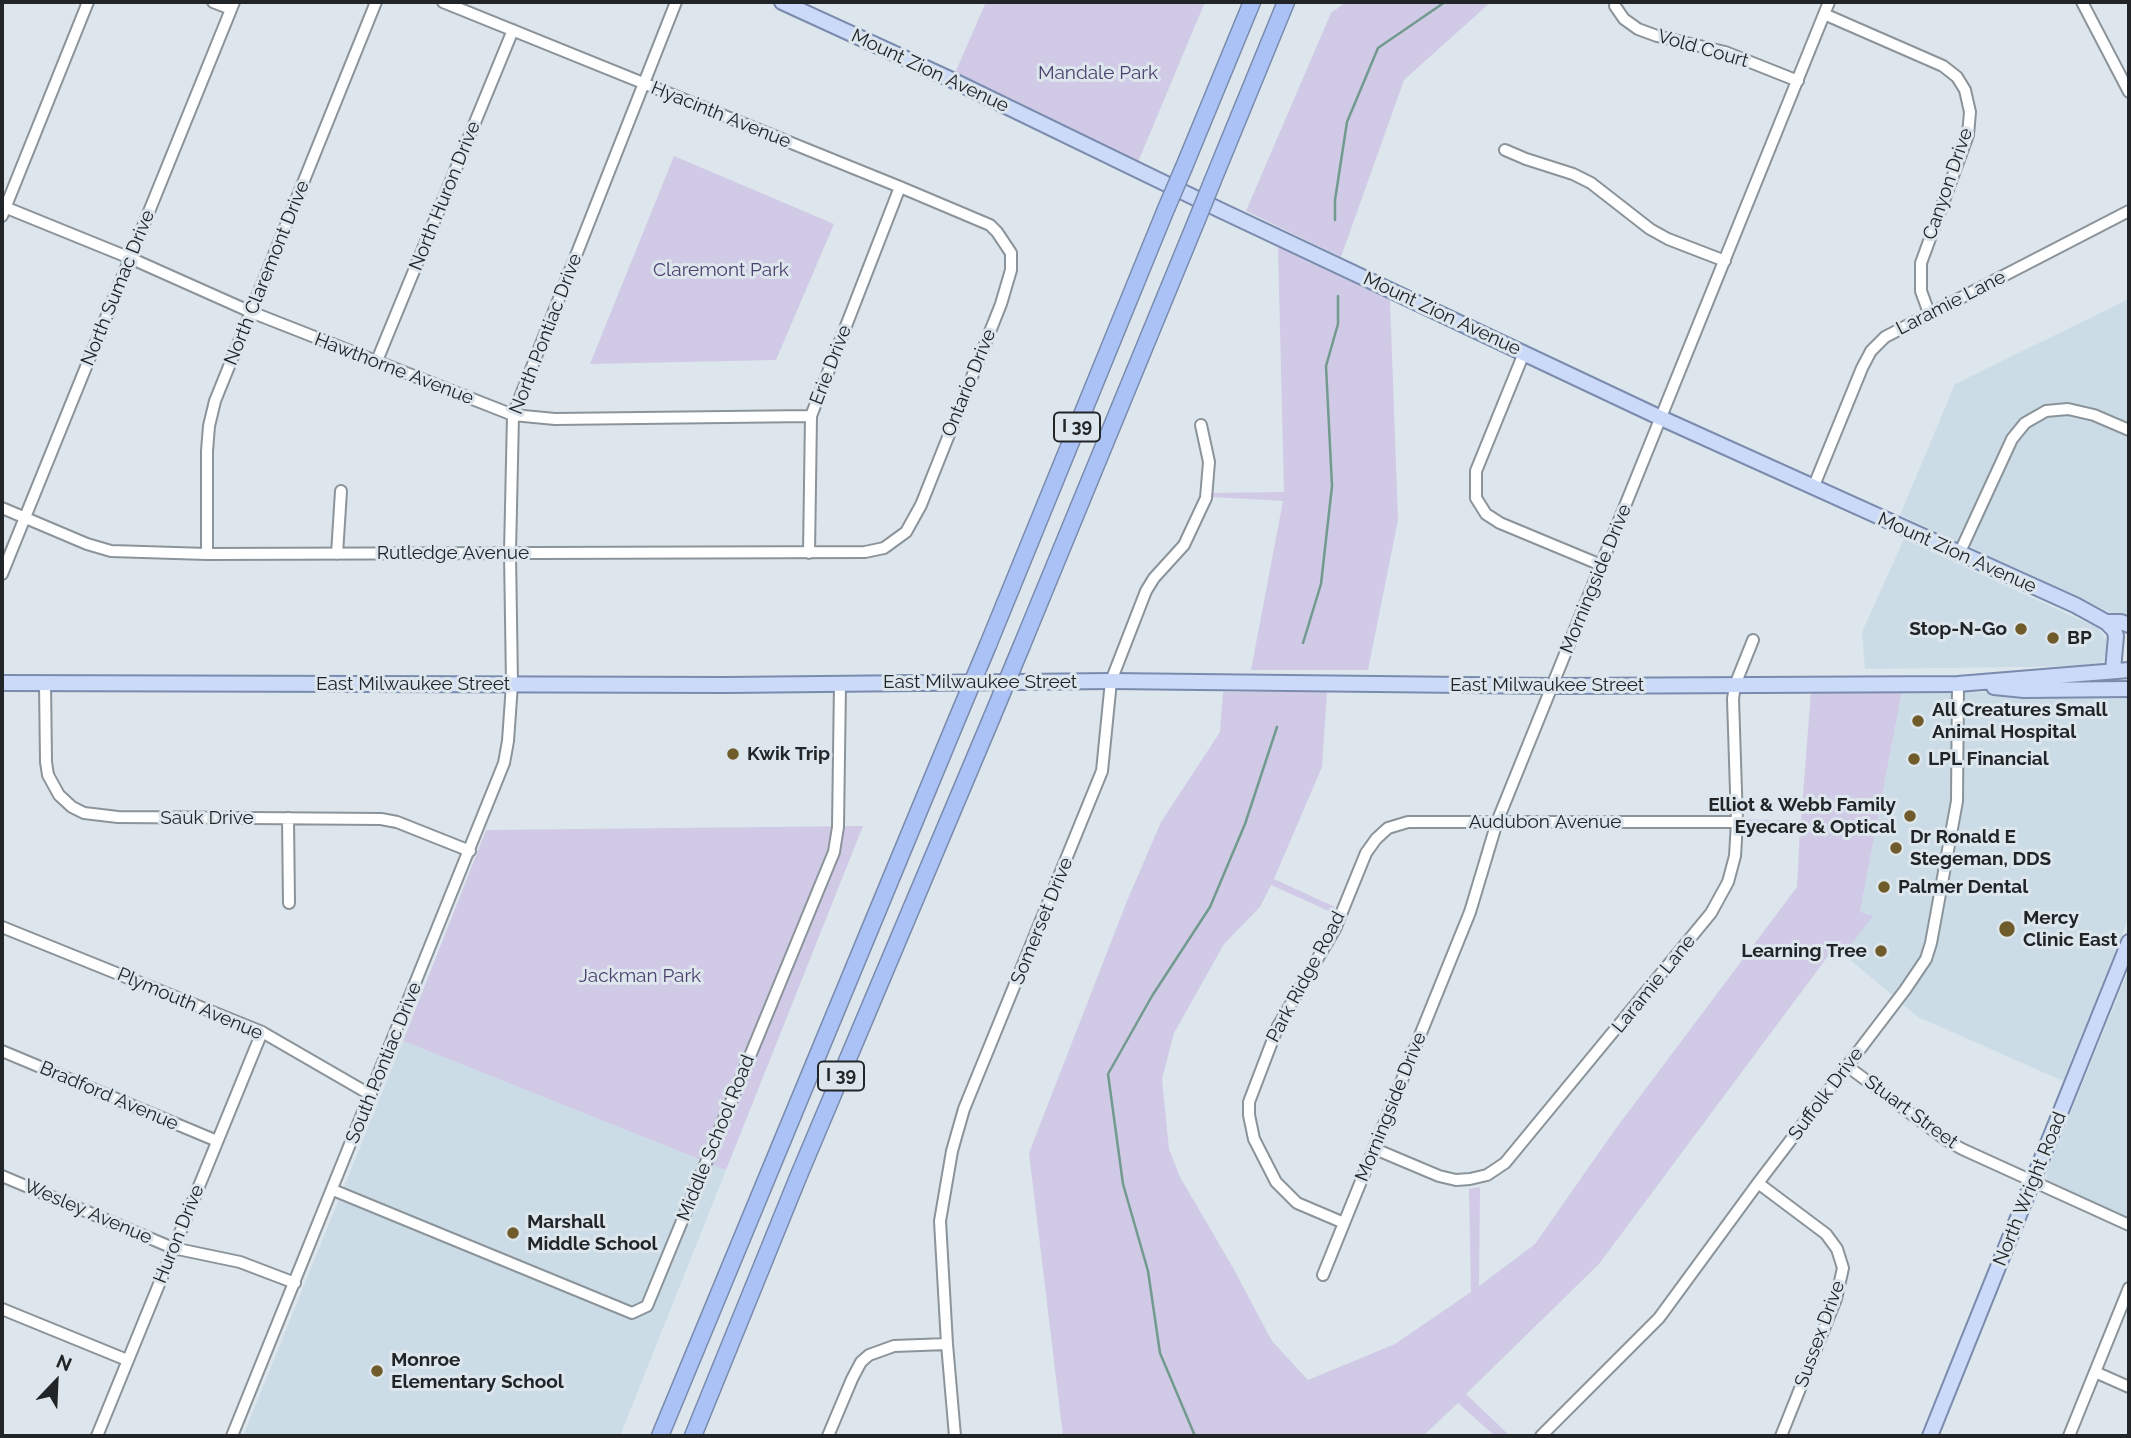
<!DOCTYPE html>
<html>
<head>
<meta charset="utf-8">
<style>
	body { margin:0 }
	#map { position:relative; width:2131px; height:1438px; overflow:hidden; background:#dce6ec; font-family:Raleway,sans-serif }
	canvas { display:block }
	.frame { position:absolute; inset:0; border:4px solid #222528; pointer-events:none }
	.north { position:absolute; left:21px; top:1347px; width:70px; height:70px; -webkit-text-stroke:5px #dce6ec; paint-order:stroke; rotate:23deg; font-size:19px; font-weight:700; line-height:28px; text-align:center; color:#222528 }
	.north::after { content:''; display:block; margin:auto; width:24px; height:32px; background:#222528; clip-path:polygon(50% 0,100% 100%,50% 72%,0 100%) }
</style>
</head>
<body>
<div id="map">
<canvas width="2131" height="1438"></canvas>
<div class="frame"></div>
<div class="north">N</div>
</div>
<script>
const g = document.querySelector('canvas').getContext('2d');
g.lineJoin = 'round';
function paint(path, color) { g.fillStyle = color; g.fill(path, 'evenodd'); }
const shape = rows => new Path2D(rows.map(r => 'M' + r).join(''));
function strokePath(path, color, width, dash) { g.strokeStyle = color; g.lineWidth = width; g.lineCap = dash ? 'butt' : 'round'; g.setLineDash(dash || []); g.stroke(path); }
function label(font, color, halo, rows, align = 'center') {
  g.font = font + ' Raleway,sans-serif'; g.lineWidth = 6; g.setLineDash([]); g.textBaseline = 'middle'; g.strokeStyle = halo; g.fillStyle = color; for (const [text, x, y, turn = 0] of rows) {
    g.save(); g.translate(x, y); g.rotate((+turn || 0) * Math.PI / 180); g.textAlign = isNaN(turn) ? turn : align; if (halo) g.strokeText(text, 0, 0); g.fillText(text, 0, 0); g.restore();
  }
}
const built = shape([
	[2129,299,2129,621,1900,515,1955,384],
	[1904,539,2098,628,2106,640,2106,653,2103,662,2097,666,1865,669,1862,632],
	[1902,691,2129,695,2129,917,2063,1081,1918,1017,1835,947,1860,913],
	[2129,969,2129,1218,2050,1182,2047,1180,2047,1171],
	[403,1041,726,1170,620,1436,243,1436]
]);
const green = shape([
	[986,2,1205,2,1135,169,952,80],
	[1346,2,1491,2,1404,80,1341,257,1246,211,1331,13],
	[674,156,834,224,776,360,590,364],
	[1278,247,1390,300,1398,520,1368,670,1251,670,1283,501,1212,497,1213,493,1284,492],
	[1811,691,1902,691,1860,912,1873,916,1847,950,1837,944,1599,1264,1466,1394,1510,1436,1495,1436,1458,1403,1423,1436,1063,1436,1029,1153,1127,901,1161,822,1220,732,1223,692,1327,692,1322,767,1274,879,1335,907,1333,913,1271,885,1260,907,1224,944,1174,1033,1162,1079,1169,1149,1180,1177,1232,1266,1272,1341,1308,1380,1395,1344,1471,1292,1469,1189,1480,1187,1479,1286,1535,1244,1614,1131,1797,887,1800,828,1744,824,1743,819,1801,821],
	[863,826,726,1170,403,1041,486,830]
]);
const stream = shape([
	[1335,220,1335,200,1347,122,1378,48,1445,2],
	[1303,643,1321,584,1332,486,1326,366,1338,324,1338,296],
	[1195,1436,1160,1353,1148,1271,1123,1184,1108,1074,1152,996,1210,907,1245,824,1277,727]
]);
const minor = shape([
	[213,2,231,9],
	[2082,2,2129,92],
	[1615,6,1624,19,1638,29,1657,36,1725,52,1798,81],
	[1824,14,1943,66,1957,77,1965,90,1970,112,1968,135,1921,263,1921,291,1929,313],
	[1505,150,1526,159,1573,174,1591,183,1650,229,1668,239,1725,261],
	[2,206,130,258,251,312,513,415,555,419,811,416],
	[2,216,88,2],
	[1524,353,1476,471,1476,498,1486,514,1500,523,1601,565],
	[376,363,513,30],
	[1813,488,1862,368,1871,351,1885,337,2129,211],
	[2,508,87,544,111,551,207,554,865,552,884,548,906,532,921,505,1001,304,1011,270,1011,253,997,232,990,225,900,187,443,2],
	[809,553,811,416,900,187],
	[207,554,207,451,209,426,215,401,376,2],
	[337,554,341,491],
	[1959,554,2012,439,2025,423,2046,411,2068,409,2094,415,2129,430],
	[2,574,234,2],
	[45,683,46,762,48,775,59,795,72,807,84,813,118,817,381,819,397,822,470,851],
	[288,818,289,903],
	[2,927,262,1032,371,1095],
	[2,1051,217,1141],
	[1847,1066,1946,1140,1962,1149,2129,1225],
	[1375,1149,1439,1176,1456,1180,1470,1179,1487,1175,1505,1163,1711,913,1728,882,1735,856,1737,822,1733,699,1735,685,1753,640],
	[2,1176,173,1248,240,1262,295,1283],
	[1758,1183,1826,1234,1837,1249,1843,1268,1836,1299,1781,1436],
	[333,1190,632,1313,647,1306,834,852,838,827,840,683],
	[1344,1223,1297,1203,1276,1182,1254,1139,1249,1115,1249,1102,1278,1026,1335,929,1366,853,1376,839,1388,828,1408,822,1737,822],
	[1323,1275,1470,912,1497,822,1829,2],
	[2,1309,127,1360],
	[2095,1372,2129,1387],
	[97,1436,262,1032],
	[232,1436,504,763,508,741,512,684,510,553,513,415,676,2],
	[828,1436,852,1379,861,1362,869,1355,894,1346,947,1344],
	[955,1436,947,1344,940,1221,952,1151,964,1109,1102,771,1111,681,1146,591,1154,578,1184,545,1206,498,1209,462,1201,425],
	[1541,1436,1659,1318,1758,1183,1905,990,1926,959,1931,943,1957,801,1958,684],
	[2069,1436,2129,1288]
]);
const major = shape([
	[782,2,952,80,1220,210,1661,418,2075,605,2106,622,2114,630,2116,636,2113,670],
	[2106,622,2121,622,2129,625],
	[2,683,726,685,1111,681,1553,686,1958,684,2129,670],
	[1994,687,2024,690,2129,689],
	[1930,1436,2129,942]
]);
const highway = shape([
	[1184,167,1252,2],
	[1213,180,1286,2],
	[988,645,1166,209],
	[1022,645,1196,222],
	[660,1436,957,719],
	[693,1436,799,1175,992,717]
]);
const highwayBridge = shape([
	[1166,209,1184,167],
	[1196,222,1213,180],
	[992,717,1022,645],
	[957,719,988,645]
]);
const markers = [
	[2021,629,7,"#6f5c2a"],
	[2053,638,7,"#6f5c2a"],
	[1918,721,7,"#6f5c2a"],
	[733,754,7,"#6f5c2a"],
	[1914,759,7,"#6f5c2a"],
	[1910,816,7,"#6f5c2a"],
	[1896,848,7,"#6f5c2a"],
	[1884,887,7,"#6f5c2a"],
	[2007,929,9,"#6f5c2a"],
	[1881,951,7,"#6f5c2a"],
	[513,1233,7,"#6f5c2a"],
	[377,1371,7,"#6f5c2a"]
];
const shields = [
	[1077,427,46],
	[841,1076,46]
];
const shieldNames = [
	["I 39",1077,427],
	["I 39",841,1076]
];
const streetNames = [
	["Vold Court",1703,49,16],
	["Mount Zion Avenue",930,71,25],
	["Hyacinth Avenue",721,115,22],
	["Canyon Drive",1948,184,-71],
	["North Huron Drive",445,196,-68],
	["North Claremont Drive",267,273,-68],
	["North Sumac Drive",118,288,-68],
	["Laramie Lane",1951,303,-27],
	["Mount Zion Avenue",1442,314,25],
	["North Pontiac Drive",546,334,-69],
	["Erie Drive",831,365,-69],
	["Hawthorne Avenue",394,369,21],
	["Ontario Drive",969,383,-68],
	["Rutledge Avenue",453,553],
	["Mount Zion Avenue",1957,553,24],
	["Morningside Drive",1596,579,-68],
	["East Milwaukee Street",980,682],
	["East Milwaukee Street",413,684],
	["East Milwaukee Street",1547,685],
	["Sauk Drive",207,818],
	["Audubon Avenue",1545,822],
	["Somerset Drive",1042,921,-68],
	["Park Ridge Road",1306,977,-62],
	["Laramie Lane",1654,984,-51],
	["Plymouth Avenue",190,1004,23],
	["South Pontiac Drive",384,1063,-68],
	["Suffolk Drive",1826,1094,-53],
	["Bradford Avenue",109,1096,23],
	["Morningside Drive",1391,1107,-68],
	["Stuart Street",1911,1112,36],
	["Middle School Road",716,1138,-68],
	["North Wright Road",2030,1189,-68],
	["Wesley Avenue",88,1212,23],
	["Huron Drive",179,1234,-68],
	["Sussex Drive",1820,1334,-70]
];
const parkNames = [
	["Mandale Park",1098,73],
	["Claremont Park",721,270],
	["Jackman Park",640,976]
];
const poiNames = [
	["Stop-N-Go",2007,629,"right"],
	["BP",2067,638],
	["All Creatures Small",1932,710],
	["Animal Hospital",1932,732],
	["Kwik Trip",747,754],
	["LPL Financial",1928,759],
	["Elliot & Webb Family",1896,805,"right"],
	["Eyecare & Optical",1896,827,"right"],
	["Dr Ronald E",1910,837],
	["Stegeman, DDS",1910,859],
	["Palmer Dental",1898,887],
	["Mercy",2023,918],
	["Clinic East",2023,940],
	["Learning Tree",1867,951,"right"],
	["Marshall",527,1222],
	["Middle School",527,1244],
	["Monroe",391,1360],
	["Elementary School",391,1382]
];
paint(built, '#cbdce7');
paint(green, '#d0cae6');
strokePath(stream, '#729a8f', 2.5);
strokePath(minor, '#8b949a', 14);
strokePath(major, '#7a8bad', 18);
strokePath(highway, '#7a8bad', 19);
strokePath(minor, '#fff', 10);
strokePath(major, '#ccdaf9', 14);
strokePath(highway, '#aac2f5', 16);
strokePath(highwayBridge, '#7a8bad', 19, []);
strokePath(highwayBridge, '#aac2f5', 16);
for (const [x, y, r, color] of markers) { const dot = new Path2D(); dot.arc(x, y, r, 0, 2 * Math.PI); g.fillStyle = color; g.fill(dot); strokePath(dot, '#dce6ec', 2.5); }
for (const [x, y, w] of shields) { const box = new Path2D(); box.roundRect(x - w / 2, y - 14.5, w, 29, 5); g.fillStyle = '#dce6ec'; g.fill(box); strokePath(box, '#222528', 2); }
label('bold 18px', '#222528', null, shieldNames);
label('19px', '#222528', '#dce6ec', streetNames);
label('19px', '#4d416f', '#dce6ec', parkNames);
label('bold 19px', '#222528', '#dce6ec', poiNames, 'left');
</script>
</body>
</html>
